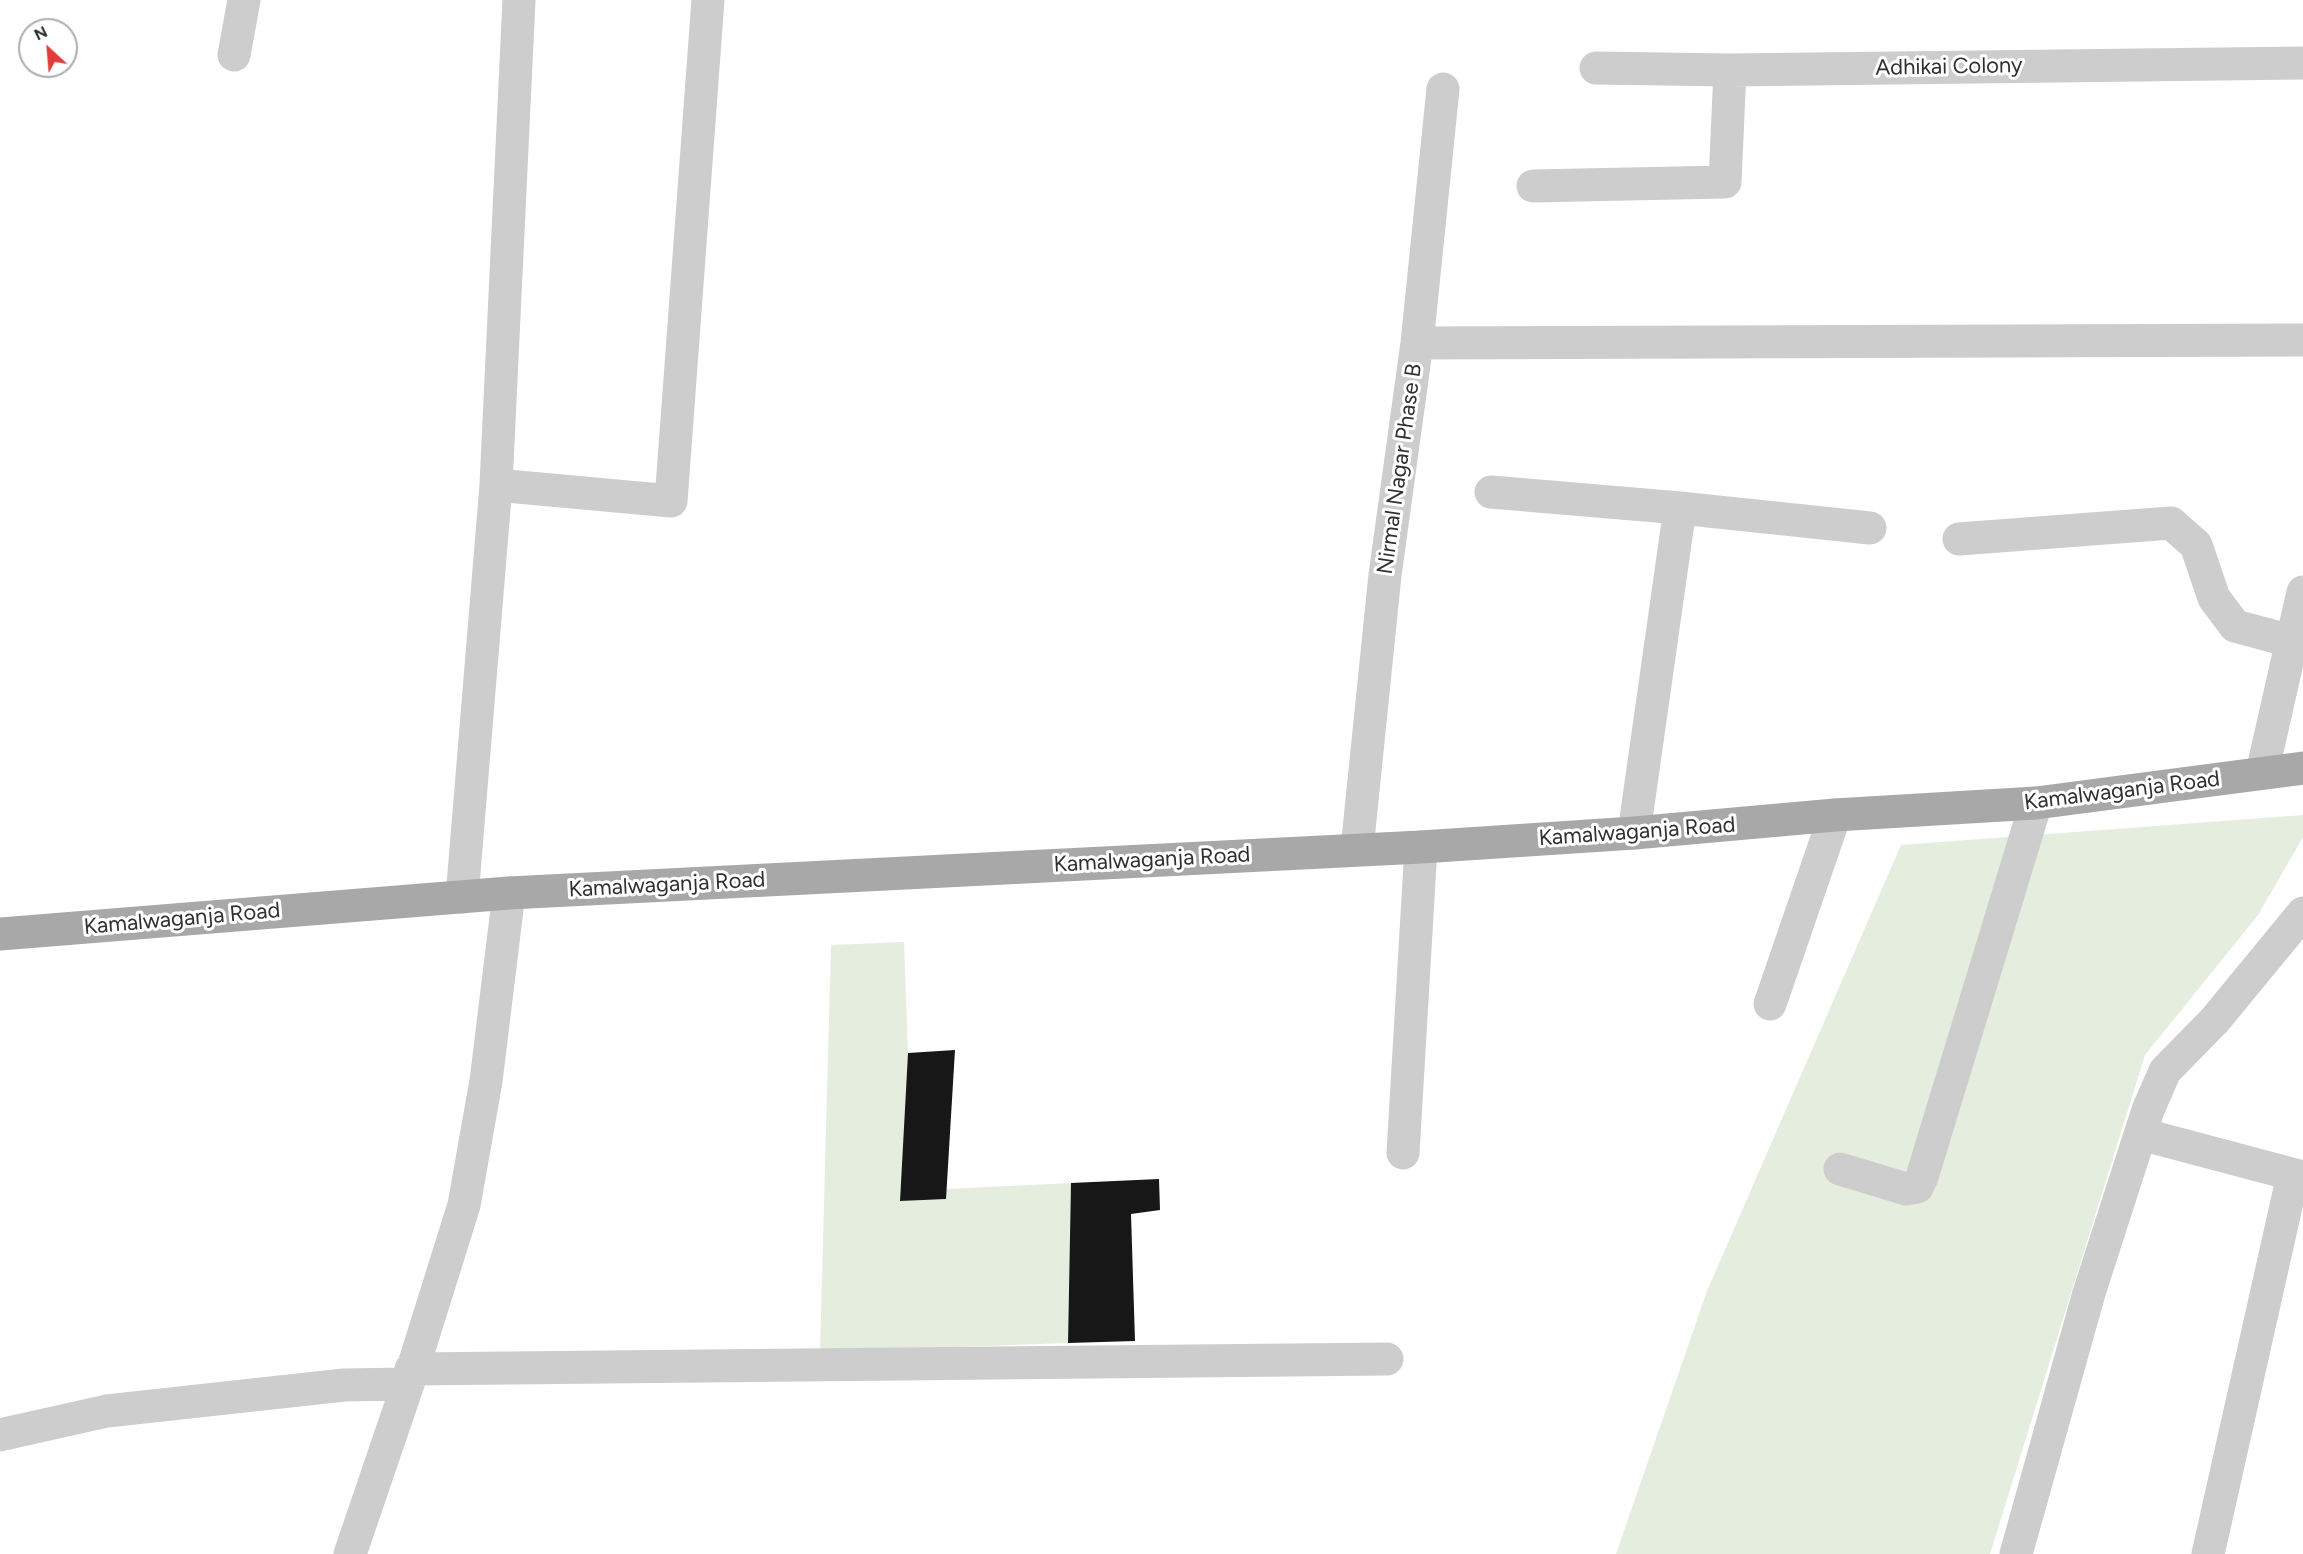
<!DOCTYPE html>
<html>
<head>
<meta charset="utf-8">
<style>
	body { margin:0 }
	#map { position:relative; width:2303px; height:1554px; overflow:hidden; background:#fff; font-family:Figtree,sans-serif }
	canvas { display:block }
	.north { position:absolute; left:18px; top:18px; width:60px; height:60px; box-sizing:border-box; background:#fff; border:2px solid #acacac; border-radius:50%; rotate:334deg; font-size:16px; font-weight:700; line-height:24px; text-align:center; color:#303030 }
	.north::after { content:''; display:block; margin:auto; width:21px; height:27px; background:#e13c38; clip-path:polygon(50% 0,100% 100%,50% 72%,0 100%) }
</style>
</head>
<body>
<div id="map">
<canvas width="2303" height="1554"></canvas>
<div class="north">N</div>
</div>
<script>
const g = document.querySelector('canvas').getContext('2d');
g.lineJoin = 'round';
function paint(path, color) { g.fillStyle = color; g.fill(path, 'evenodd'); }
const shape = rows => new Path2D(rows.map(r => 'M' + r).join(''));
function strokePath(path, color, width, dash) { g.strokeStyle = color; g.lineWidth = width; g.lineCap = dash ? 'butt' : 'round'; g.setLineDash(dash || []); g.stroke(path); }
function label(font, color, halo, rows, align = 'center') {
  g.font = font + ' Figtree,sans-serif'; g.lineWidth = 6; g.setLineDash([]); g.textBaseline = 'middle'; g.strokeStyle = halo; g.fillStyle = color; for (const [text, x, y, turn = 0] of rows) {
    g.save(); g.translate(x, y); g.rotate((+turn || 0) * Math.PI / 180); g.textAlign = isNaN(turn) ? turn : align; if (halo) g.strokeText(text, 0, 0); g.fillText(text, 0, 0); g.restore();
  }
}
const green = shape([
	[2303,815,2303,837,2258,915,2145,1055,1990,1554,1616,1554,1707,1291,1901,845],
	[904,942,908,1053,900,1201,946,1199,946,1189,1071,1183,1068,1343,820,1352,831,945]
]);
const building = shape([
	[955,1050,946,1199,900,1201,908,1053],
	[1159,1179,1160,1210,1131,1214,1135,1341,1068,1343,1071,1183]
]);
const minor = shape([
	[234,55,244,0],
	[1596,68,1730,70,2303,63],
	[1533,186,1725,182,1730,70],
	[1417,343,2303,340],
	[496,485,671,501,708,0],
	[1491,492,1680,508,1870,528],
	[1959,539,2171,523,2196,545,2214,598,2235,626,2291,641],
	[2262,773,2303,592],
	[1634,833,1680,508],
	[1357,849,1385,575,1417,343,1443,89],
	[462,897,496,485,519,0],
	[1770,1004,1835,815],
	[2141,1134,2303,1177],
	[1403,1153,1421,847],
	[1840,1169,1906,1189,1917,1187,1922,1177,2036,803],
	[411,1369,1387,1359],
	[0,1435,107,1411,344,1385,408,1384],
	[350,1554,408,1384,464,1205,486,1081,509,893],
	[2016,1554,2089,1293,2148,1110,2165,1071,2215,1020,2303,913],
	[2208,1554,2293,1175]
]);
const major = shape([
	[0,934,509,893,1421,847,1634,833,1835,815,2036,803,2303,768]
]);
const streetNames = [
	["Adhikai Colony",1949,67,-1],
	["Nirmal Nagar Phase B",1400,469,-82],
	["Kamalwaganja Road",2122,791,-7],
	["Kamalwaganja Road",1637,832,-4],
	["Kamalwaganja Road",1152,860,-3],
	["Kamalwaganja Road",667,885,-3],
	["Kamalwaganja Road",182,919,-5]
];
paint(green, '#e5eddf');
paint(building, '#171717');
strokePath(minor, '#cdcdcd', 33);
strokePath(major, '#a8a8a8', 33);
label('22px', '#303030', '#fff', streetNames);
</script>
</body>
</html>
